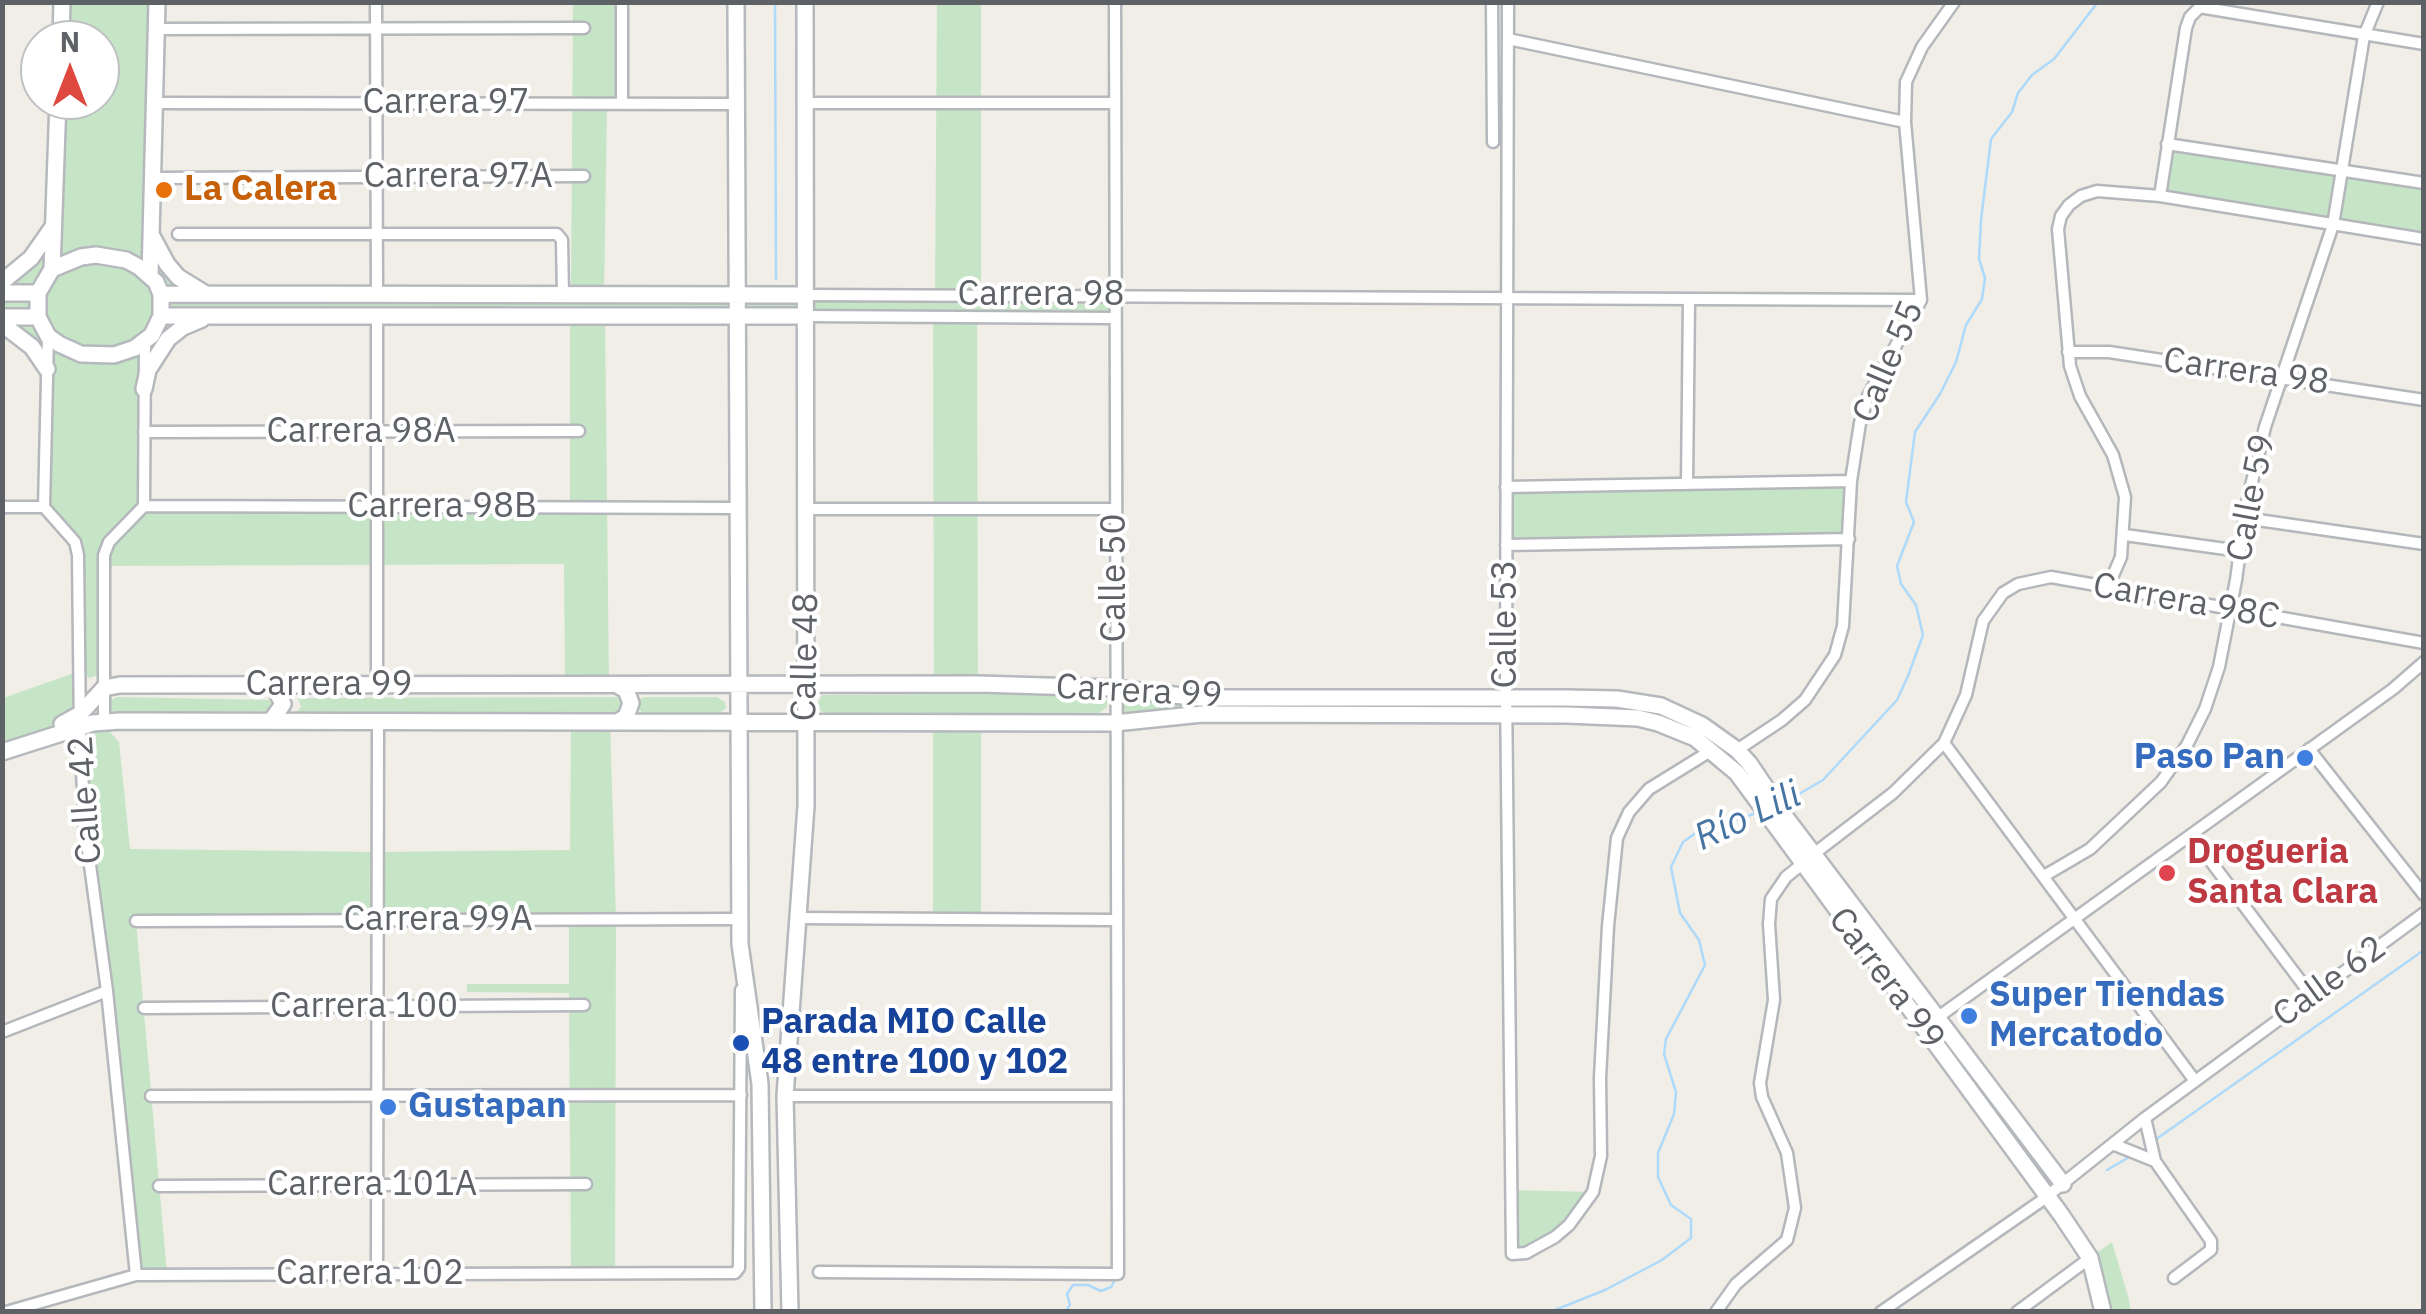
<!DOCTYPE html>
<html>
<head>
<meta charset="utf-8">
<style>
	body { margin:0 }
	#map { position:relative; width:2426px; height:1314px; overflow:hidden; background:#f0eee7; font-family:"IBM Plex Sans",sans-serif }
	canvas { display:block }
	.frame { position:absolute; inset:0; border:5px solid #5e6266; pointer-events:none }
	.north { position:absolute; left:20px; top:20px; width:100px; height:100px; box-sizing:border-box; background:#fff; border:2px solid #bfc0c2; border-radius:50%; rotate:0deg; font-size:28px; font-weight:700; line-height:40px; text-align:center; color:#5e6266 }
	.north::after { content:''; display:block; margin:auto; width:35px; height:45px; background:#df483e; clip-path:polygon(50% 0,100% 100%,50% 72%,0 100%) }
</style>
</head>
<body>
<div id="map">
<canvas width="2426" height="1314"></canvas>
<div class="frame"></div>
<div class="north">N</div>
</div>
<script>
const g = document.querySelector('canvas').getContext('2d');
g.lineJoin = 'round';
function paint(path, color) { g.fillStyle = color; g.fill(path, 'evenodd'); }
const shape = rows => new Path2D(rows.map(r => 'M' + r).join(''));
function strokePath(path, color, width, dash) { g.strokeStyle = color; g.lineWidth = width; g.lineCap = dash ? 'butt' : 'round'; g.setLineDash(dash || []); g.stroke(path); }
function label(font, color, halo, rows, align = 'center') {
  g.font = font + ' "IBM Plex Sans",sans-serif'; g.lineWidth = 8; g.setLineDash([]); g.textBaseline = 'middle'; g.strokeStyle = halo; g.fillStyle = color; for (const [text, x, y, turn = 0] of rows) {
    g.save(); g.translate(x, y); g.rotate((+turn || 0) * Math.PI / 180); g.textAlign = isNaN(turn) ? turn : align; if (halo) g.strokeText(text, 0, 0); g.fillText(text, 0, 0); g.restore();
  }
}
const green = shape([
	[157,2,151,234,192,287,571,295,573,3,622,2,622,104,607,104,604,295,935,294,937,3,981,2,981,294,1115,294,1115,318,977,318,978,684,934,684,933,317,605,317,609,685,565,685,564,564,105,566,100,674,90,678,82,674,80,714,71,722,3,743,3,698,80,671,78,555,44,507,47,369,3,324,2,282,54,224,58,100,100,100,100,40,61,40,62,3],
	[218,316,570,316,570,507,144,506,148,370,183,327],
	[2167,144,2423,183,2423,239,2160,196],
	[1851,481,1849,539,1506,545,1506,487],
	[1097,694,1107,701,1107,707,1099,713,828,714,820,711,817,705,822,695,830,695],
	[1124,696,1195,704,1195,706,1127,713,1120,709,1121,698],
	[117,697,269,700,273,706,269,711,203,711,182,715,116,714,108,706,109,701],
	[618,697,626,706,618,714,296,713,301,707,298,698],
	[644,697,717,697,725,702,726,708,717,715,645,714,636,708,638,700],
	[571,722,610,722,616,920,615,1274,571,1274,569,993,467,992,467,984,569,984,569,920,136,921,167,1274,136,1275,81,759,91,737,98,731,109,731,119,742,130,849,377,852,570,850],
	[933,723,981,723,981,919,933,919],
	[1510,1190,1593,1192,1569,1225,1516,1255],
	[2112,1242,2128,1296,2131,1311,2103,1311,2090,1258]
]);
const stream = shape([
	[775,2,776,279],
	[1782,804,1823,780,1897,700,1908,676,1923,635,1916,605,1901,584,1897,566,1914,522,1906,502,1915,432,1940,394,1956,362,1966,325,1982,299,1985,278,1979,259,1981,220,1991,139,2012,112,2018,93,2032,75,2054,59,2098,2],
	[2155,1140,2424,950],
	[2107,1170,2131,1156],
	[1065,1312,1070,1305,1067,1294,1073,1285,1088,1285,1101,1291,1111,1287,1115,1280],
	[1550,1312,1605,1290,1662,1260,1691,1238,1691,1219,1671,1205,1658,1177,1658,1153,1674,1114,1676,1092,1664,1054,1666,1039,1705,965,1699,940,1680,913,1671,867,1683,842,1697,832,1760,812]
]);
const street = shape([
	[376,2,377,294],
	[1492,2,1493,142],
	[1508,2,1506,688,1512,1254,1526,1253,1555,1237,1569,1225,1593,1192,1601,1156,1600,1078,1608,926,1617,838,1629,812,1649,789,1712,750],
	[2199,7,2424,44],
	[157,29,584,28],
	[1508,39,1905,122],
	[155,103,736,104],
	[804,103,1115,103],
	[622,104,622,2],
	[2167,144,2424,183],
	[153,178,584,176],
	[2160,196,2186,28,2190,17,2204,3],
	[178,234,557,234,562,240,563,295],
	[804,295,1921,300],
	[804,316,1115,318],
	[48,336,44,507,75,542,78,555,80,734,85,828,107,991,136,1275],
	[2068,352,2109,352,2424,400],
	[144,432,579,431],
	[1687,484,1689,301],
	[1506,487,1851,481],
	[144,506,739,508],
	[2,507,44,507],
	[807,509,1115,509],
	[2244,518,2424,544],
	[2125,535,2240,551],
	[1506,545,1849,539],
	[2104,585,2111,580,2121,557,2125,497,2113,455,2080,396,2070,366,2058,229,2061,216,2069,205,2081,196,2097,191,2160,196,2424,239],
	[377,685,377,316],
	[104,722,104,555,109,542,144,506,145,342],
	[1944,743,2195,1081],
	[2309,749,2424,895],
	[1737,750,1782,720,1805,700,1835,655,1843,626,1851,481,1860,423,1868,396,1921,300,1905,122,1906,82,1922,47,1954,2],
	[2191,835,2311,995],
	[1815,853,1893,793,1944,743,1966,695,1983,621,2003,593,2018,584,2051,577,2424,643],
	[2044,876,2090,849,2161,782,2187,745,2205,709,2219,667,2236,580,2246,507,2265,427,2333,225,2364,36,2378,2],
	[796,918,1115,920],
	[136,921,740,919],
	[144,1008,584,1005],
	[1923,1028,2393,689,2424,662],
	[2,1032,107,991],
	[151,1096,741,1095],
	[785,1096,1116,1096],
	[2145,1118,2155,1161,2211,1241,2211,1250,2174,1278],
	[2115,1145,2155,1161],
	[159,1186,586,1184],
	[819,1272,1118,1274,1115,2],
	[377,1274,378,722],
	[6,1312,136,1275,735,1273,739,1268,741,990],
	[1716,1312,1736,1284,1787,1240,1795,1208,1787,1153,1762,1097,1760,1083,1774,1000,1769,924,1771,899,1786,877,1801,865],
	[1881,1312,2041,1201,2145,1118,2424,913],
	[2017,1312,2090,1258]
]);
const secondary = shape([
	[736,2,740,944,760,1084,763,1312],
	[61,40,62,2],
	[153,238,167,264,178,277,204,293],
	[96,255,126,260,139,267,156,282,161,294,161,316,152,335,135,348,114,355,81,354,59,344,48,336,38,317,38,293,52,269,81,257,96,255],
	[52,269,58,100],
	[150,276,157,2],
	[2,282,31,258,52,228],
	[2,293,38,293],
	[161,294,804,295],
	[161,316,804,316],
	[2,317,38,317],
	[2,324,32,347,47,369],
	[144,389,148,370,168,339,183,327,202,319],
	[271,721,283,704,273,685],
	[617,722,626,717,631,703,626,690,617,685],
	[62,724,80,714,104,688,120,685,978,684,1114,688,1200,698,1566,698,1617,699,1661,706,1702,725,1737,750,1749,763,1787,819,2063,1184],
	[2,752,93,723,120,721,1115,723,1202,714,1567,715,1638,718,1658,723,1695,738,1737,773,2062,1216,2090,1258,2103,1312],
	[790,1312,785,1096,806,806,805,2]
]);
const markers = [
	[164,190,10,"#e8710a"],
	[2305,758,10,"#3f7fe0"],
	[2167,873,10,"#e0444e"],
	[1969,1016,10,"#3f7fe0"],
	[741,1043,10,"#1a4fb4"],
	[388,1107,10,"#3f7fe0"]
];
const streetNames = [
	["Carrera 97",446,103],
	["Carrera 97A",458,177],
	["Carrera 98",1041,295],
	["Calle 55",1889,362,-67],
	["Carrera 98",2246,372,8],
	["Carrera 98A",361,432],
	["Calle 59",2252,498,-79],
	["Carrera 98B",442,507],
	["Calle 50",1115,578,-90],
	["Carrera 98C",2186,602,10],
	["Calle 53",1506,624,-90],
	["Calle 48",806,657,-89],
	["Carrera 99",329,685],
	["Carrera 99",1139,692,3],
	["Calle 42",86,800,-94],
	["Carrera 99A",438,920],
	["Carrera 99",1886,979,53],
	["Calle 62",2330,982,-36],
	["Carrera 100",364,1007],
	["Carrera 101A",372,1185],
	["Carrera 102",370,1274]
];
const foodNames = [
	["La Calera",184,190]
];
const shopNames = [
	["Paso Pan",2285,758,"right"],
	["Super Tiendas",1989,996],
	["Mercatodo",1989,1036],
	["Gustapan",408,1107]
];
const healthNames = [
	["Drogueria",2187,853],
	["Santa Clara",2187,893]
];
const transitNames = [
	["Parada MIO Calle",761,1023],
	["48 entre 100 y 102",761,1063]
];
const waterNames = [
	["Río Lili",1748,817,-25]
];
paint(green, '#c6e5c6');
strokePath(stream, '#add9fa', 2.5);
strokePath(street, '#b4b7bb', 15);
strokePath(secondary, '#b5b9bd', 20);
strokePath(street, '#fff', 10);
strokePath(secondary, '#fff', 15);
for (const [x, y, r, color] of markers) { const dot = new Path2D(); dot.arc(x, y, r, 0, 2 * Math.PI); g.fillStyle = color; g.fill(dot); strokePath(dot, '#fff', 4); }
label('35px', '#5e6266', '#fff', streetNames);
label('bold 35px', '#c56008', '#fff', foodNames, 'left');
label('bold 35px', '#366cbe', '#fff', shopNames, 'left');
label('bold 35px', '#be3a42', '#fff', healthNames, 'left');
label('bold 35px', '#164399', '#fff', transitNames, 'left');
label('italic 38px', '#4775a3', '#fff', waterNames);
</script>
</body>
</html>
